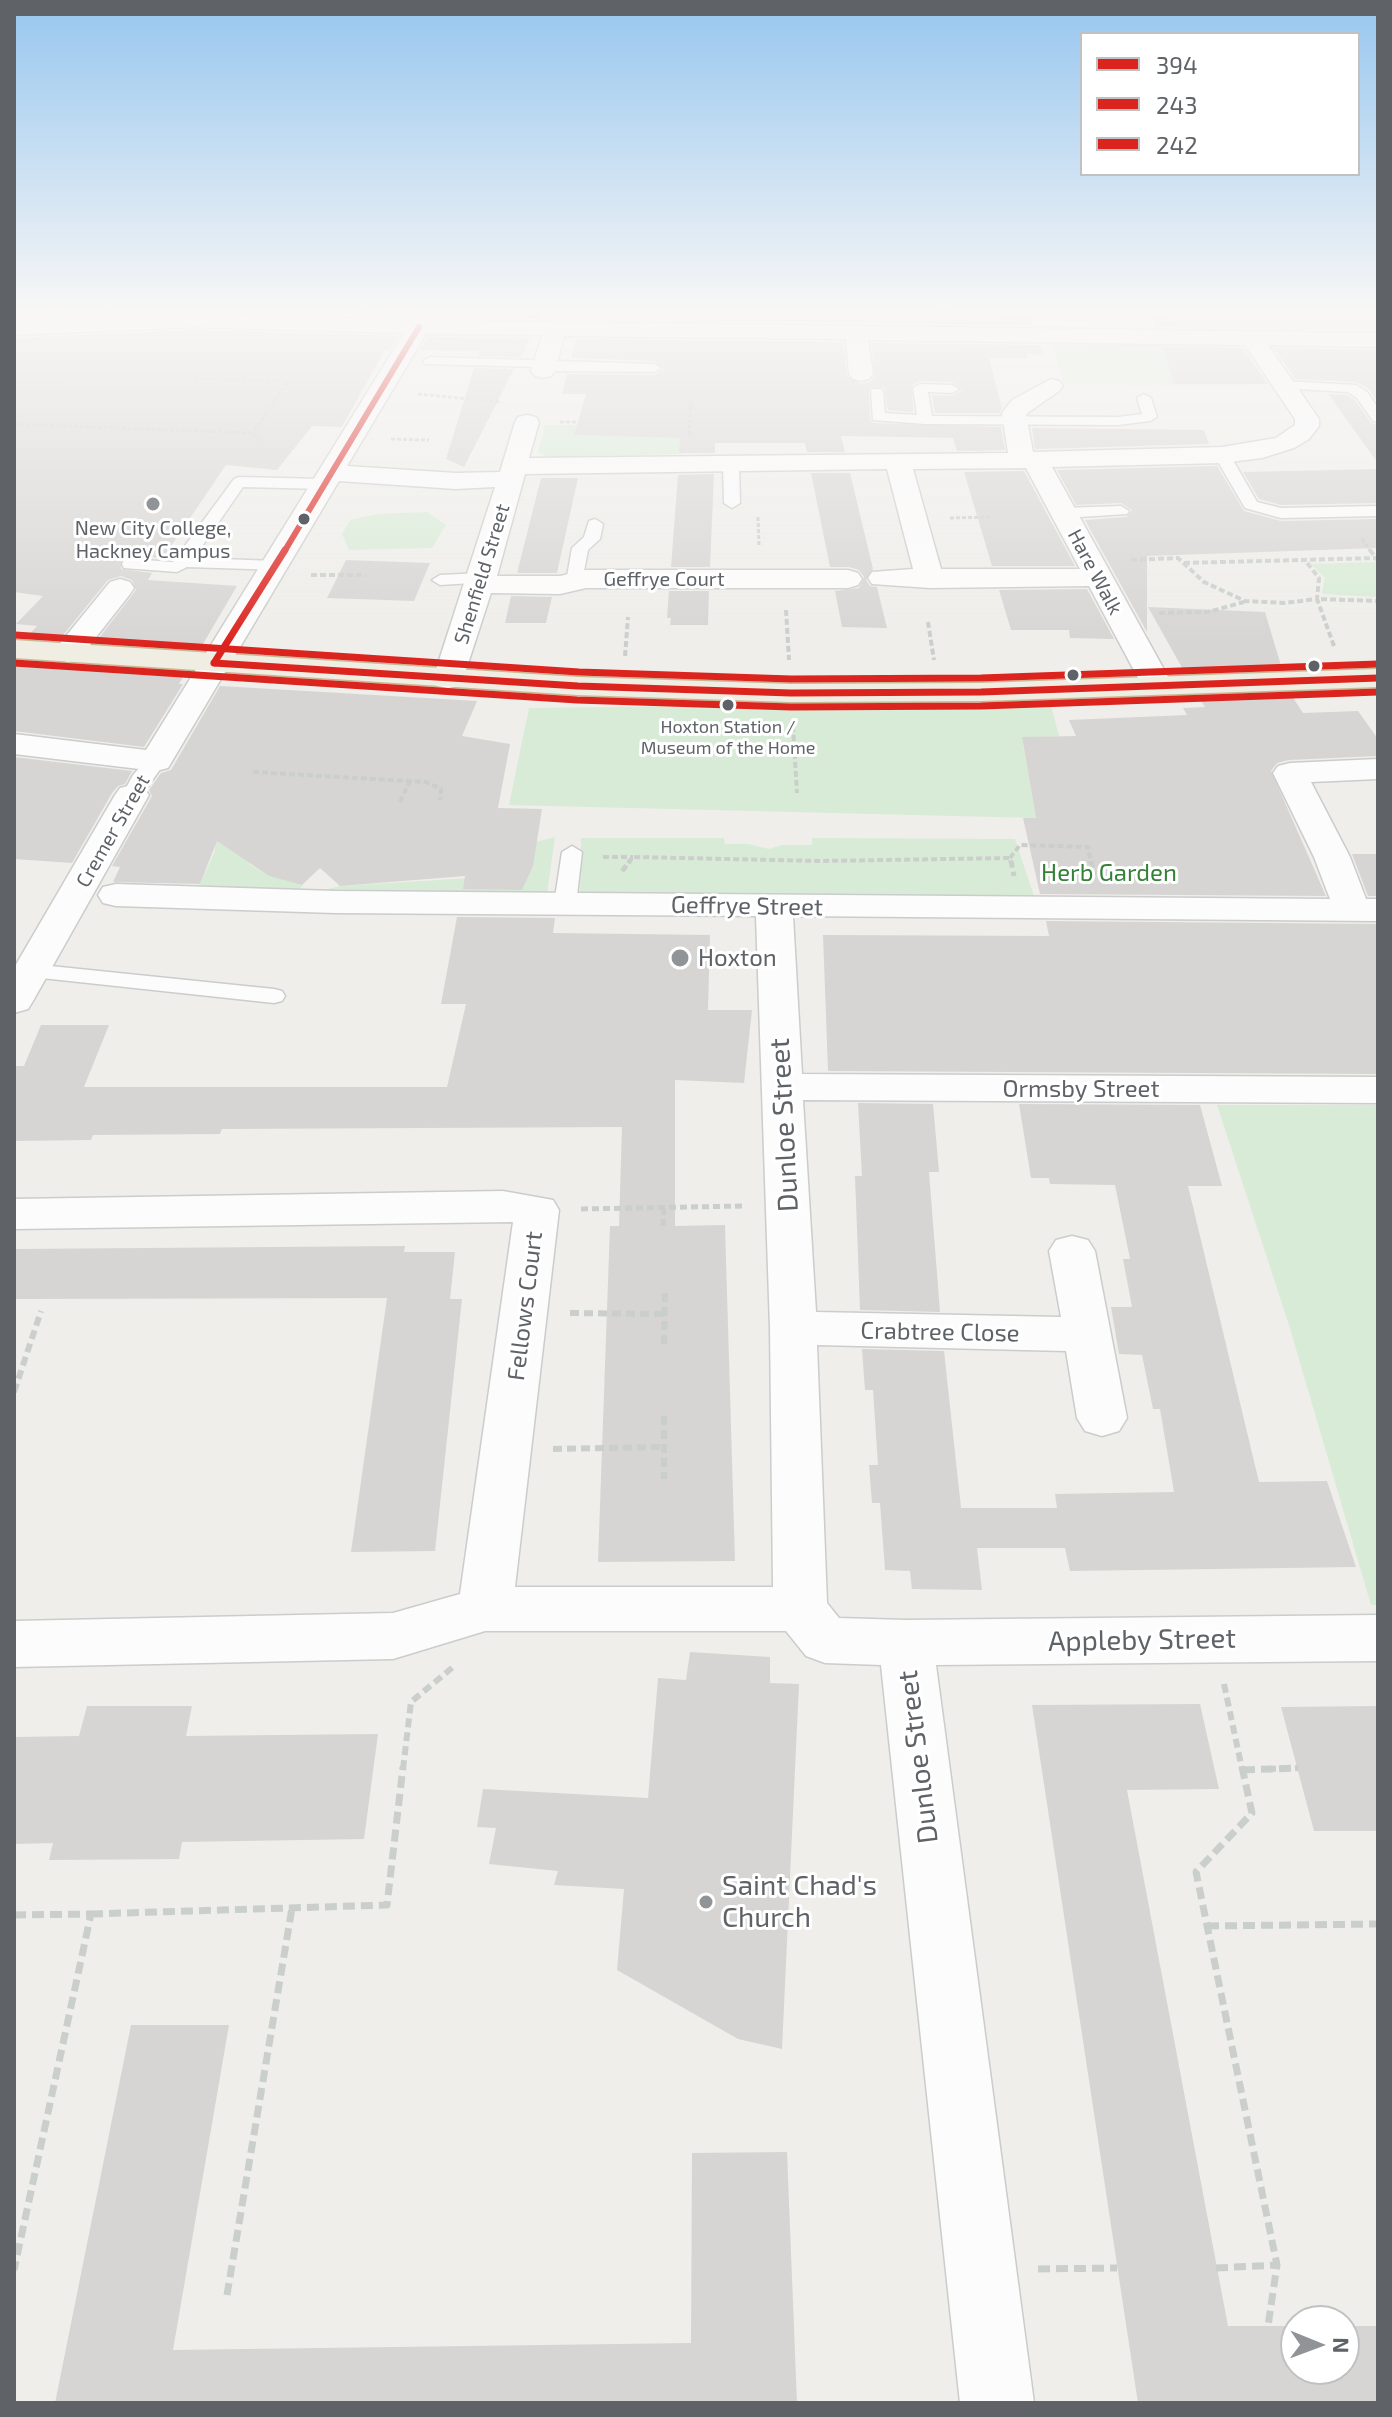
<!DOCTYPE html>
<html>
<head>
<meta charset="utf-8">
<style>
	body { margin:0 }
	#map { position:relative; width:1392px; height:2417px; overflow:hidden; background:#efeeea; font-family:"Exo 2",sans-serif }
	canvas { display:block }
	.frame { position:absolute; inset:0; border:16px solid #5f6368; pointer-events:none }
	.legend { position:absolute; left:1080px; top:32px; width:280px; height:144px; box-sizing:border-box; background:#fff; border:2px solid #bfc1c3; margin:0; padding:10px 14px; list-style:none; font-size:24px; color:#5f6368 }
	.legend li { display:flex; align-items:center; gap:16px; height:40px }
	.legend b { width:40px; border:2px solid #bfc1c3 }
	.north { position:absolute; left:1280px; top:2305px; width:80px; height:80px; box-sizing:border-box; background:#fff; border:2px solid #bfc1c3; border-radius:50%; rotate:91deg; font-size:22px; font-weight:700; line-height:32px; text-align:center; color:#5f6368 }
	.north::after { content:''; display:block; margin:auto; width:28px; height:36px; background:#919496; clip-path:polygon(50% 0,100% 100%,50% 72%,0 100%) }
</style>
</head>
<body>
<div id="map">
<canvas width="1392" height="2417"></canvas>
<div class="frame"></div>
<ul class="legend">
<li><b style="height:10px;background:#dc241f"></b>394</li>
<li><b style="height:10px;background:#dc241f"></b>243</li>
<li><b style="height:10px;background:#dc241f"></b>242</li>
</ul>
<div class="north">N</div>
</div>
<script>
const g = document.querySelector('canvas').getContext('2d');
g.lineJoin = 'round';
function paint(path, color) { g.fillStyle = color; g.fill(path, 'evenodd'); }
const shape = rows => new Path2D(rows.map(r => 'M' + r).join(''));
function strokePath(path, color, width, dash) { g.strokeStyle = color; g.lineWidth = width; g.lineCap = dash ? 'butt' : 'round'; g.setLineDash(dash || []); g.stroke(path); }
function label(font, color, halo, rows, align = 'center') {
  g.font = font + ' "Exo 2",sans-serif'; g.lineWidth = 6; g.setLineDash([]); g.textBaseline = 'middle'; g.strokeStyle = halo; g.fillStyle = color; for (const [text, x, y, turn = 0] of rows) {
    g.save(); g.translate(x, y); g.rotate((+turn || 0) * Math.PI / 180); g.textAlign = isNaN(turn) ? turn : align; if (halo) g.strokeText(text, 0, 0); g.fillText(text, 0, 0); g.restore();
  }
}
const green = shape([
	[1051,342,1241,347,1254,373,1238,373,1245,385,1064,384],
	[545,425,577,425,575,435,686,438,683,454,546,457,538,452],
	[427,512,446,525,432,548,349,550,342,534,350,520,377,514],
	[1375,562,1378,566,1378,597,1324,594,1322,592,1325,578,1311,564],
	[1050,702,1059,736,1022,738,1036,818,509,805,529,708],
	[555,837,547,894,313,893,340,886,521,875,533,866,532,843],
	[581,838,724,838,725,844,748,844,769,849,782,845,812,845,812,838,1015,839,1036,902,580,895],
	[215,840,241,851,251,865,269,876,303,884,300,889,199,886,215,851],
	[1217,1105,1378,1105,1378,1605,1371,1605,1289,1325]
]);
const building = shape([
	[14,307,92,307,86,315,14,318],
	[378,307,546,307,540,319,375,316],
	[584,307,840,307,1029,313,1033,325,581,319],
	[1163,307,1378,307,1378,330,1155,327,1152,317,1164,317],
	[194,330,399,336,390,350,385,350,342,427,312,426,277,470,226,465,163,558,130,556,121,559,121,569,152,573,148,580,237,586,200,649,96,642,136,590,132,580,121,576,108,580,59,640,26,638,37,626,16,624,43,596,14,592,14,338],
	[428,337,530,338,521,357,478,356,480,351,420,350],
	[576,339,843,342,847,376,860,384,870,382,875,376,871,343,1040,345,1043,355,1027,354,1027,358,989,358,1002,408,999,413,935,413,932,395,952,396,962,390,952,382,920,381,912,385,913,412,888,410,884,387,869,387,870,420,873,423,1001,427,1005,450,957,451,953,438,841,436,845,452,807,452,805,443,715,443,715,453,679,453,680,438,574,435,586,394,562,394,567,374,654,375,664,369,654,361,571,358],
	[1162,347,1243,348,1268,384,1175,384],
	[1274,348,1378,350,1378,403,1369,389,1356,382,1295,379],
	[474,368,514,369,464,467,446,459],
	[1328,394,1347,395,1355,400,1371,423,1378,425,1378,463],
	[1032,428,1204,430,1209,444,1035,449],
	[1217,466,1244,511,1281,521,1378,519,1378,548,1147,556,1147,632,1085,520,1127,517,1132,510,1121,503,1076,505,1057,470],
	[1378,469,1378,503,1281,505,1259,499,1243,472],
	[1024,471,1075,566,992,566,964,472],
	[811,473,850,473,873,569,866,580,870,586,877,587,887,628,842,627,835,591,859,588,864,577,859,570,849,567,830,567],
	[714,474,710,567,671,567,678,475],
	[541,478,578,478,557,573,517,573],
	[346,560,430,563,414,601,327,598],
	[1087,589,1114,639,1070,638,1069,630,1011,630,999,590],
	[669,591,709,591,708,625,670,625,671,618,667,618],
	[511,596,552,597,546,623,505,623],
	[1148,607,1265,612,1282,669,1185,673],
	[14,661,67,665,186,672,179,684,183,684,144,747,14,731],
	[220,686,477,701,462,736,510,744,498,808,542,809,533,866,522,890,463,889,465,876,340,886,320,868,302,885,269,876,217,841,200,884,113,882,120,867,112,866,152,796,149,790,161,773,171,770],
	[1290,693,1303,713,1358,711,1378,739,1378,756,1289,760,1277,763,1271,771,1326,896,1040,894,1023,818,1036,818,1022,737,1076,736,1069,720,1187,715,1183,708,1205,707,1198,696],
	[14,757,132,771,125,784,118,786,112,793,72,863,14,859],
	[1352,854,1378,854,1378,896,1368,896],
	[457,917,555,918,553,933,710,935,708,1010,752,1010,744,1083,675,1080,675,1226,725,1225,735,1561,598,1562,610,1226,619,1226,622,1127,222,1129,220,1134,93,1135,91,1140,14,1141,14,1066,24,1066,41,1025,109,1025,84,1087,447,1087,466,1004,441,1004],
	[1046,921,1378,924,1378,1074,828,1071,823,935,1049,936],
	[858,1103,933,1104,939,1172,929,1172,940,1312,860,1310,855,1176,862,1176],
	[1019,1104,1200,1105,1222,1186,1188,1186,1259,1482,1327,1481,1356,1567,1070,1571,1065,1548,977,1548,982,1590,912,1589,910,1571,885,1570,880,1503,872,1503,869,1465,878,1465,873,1390,865,1390,862,1349,944,1351,961,1508,1057,1508,1055,1494,1174,1492,1160,1409,1153,1409,1142,1355,1119,1354,1111,1307,1132,1307,1123,1259,1130,1259,1115,1185,1050,1184,1049,1178,1031,1178],
	[405,1246,404,1252,455,1252,450,1299,462,1299,435,1551,351,1552,387,1298,14,1299,14,1249],
	[690,1652,770,1657,770,1683,799,1684,782,2049,738,2039,617,1970,624,1889,554,1885,558,1871,489,1864,496,1828,477,1827,483,1789,648,1798,658,1678,686,1680],
	[1200,1704,1219,1789,1127,1790,1228,2326,1296,2326,1296,2369,1344,2369,1344,2326,1378,2326,1378,2403,1138,2403,1032,1705],
	[87,1706,192,1706,186,1736,378,1734,364,1839,182,1842,179,1859,49,1860,53,1843,14,1844,14,1737,79,1736],
	[1378,1706,1378,1831,1314,1831,1281,1707],
	[131,2025,229,2025,173,2350,691,2343,692,2153,787,2152,797,2403,55,2403]
]);
const pathFar4 = shape([
	[14,373,288,381,253,433],
	[418,394,500,402],
	[560,422,578,422],
	[14,424,253,433,261,442],
	[689,435,691,402],
	[391,439,429,440],
	[758,517,759,547],
	[950,518,989,517],
	[1362,539,1371,552]
]);
const pathFar3 = shape([
	[1370,550,1378,561],
	[1131,560,1178,558,1204,582,1245,601,1285,603,1317,599,1319,578,1304,559],
	[1184,563,1376,558],
	[311,575,366,575],
	[786,610,789,660],
	[1159,613,1208,612,1244,602],
	[928,622,934,660],
	[1334,646,1317,599,1378,601],
	[625,656,628,617],
	[793,726,797,793],
	[253,772,426,782,441,789,440,800],
	[400,802,410,781],
	[603,857,633,857],
	[1010,858,1020,845,1088,847,1091,863],
	[628,863,633,857,821,861,1010,858,1011,863]
]);
const pathFar2 = shape([
	[1011,861,1014,876],
	[1091,861,1094,875],
	[622,871,630,861],
	[581,1209,743,1206],
	[663,1226,664,1207]
]);
const pathFar1 = shape([
	[570,1313,665,1314],
	[664,1344,665,1288],
	[14,1392,41,1311],
	[664,1416,664,1479],
	[553,1449,664,1447],
	[1224,1684,1242,1769],
	[403,1769,411,1702,453,1667],
	[1267,1769,1298,1768]
]);
const path = shape([
	[1242,1767,1252,1813,1196,1872,1277,2265,1268,2326],
	[1243,1770,1298,1768],
	[91,1914,387,1905,403,1767],
	[14,1915,91,1914,14,2270],
	[1207,1926,1378,1924],
	[1216,2268,1277,2265],
	[1038,2269,1117,2268],
	[227,2295,292,1908]
]);
const lane = shape([
	[96,307,108,307,95,327,85,327,83,324,96,307],
	[353,307,365,307,358,314,353,313,353,307],
	[430,357,654,364,661,368,654,372,545,371,538,367,425,364,423,361,430,357],
	[1284,381,1356,385,1367,392,1378,408,1378,422,1373,421,1357,398,1348,392,1279,388,1277,385,1284,381],
	[920,384,952,385,959,389,952,393,928,392,932,416,1118,417,1142,414,1137,398,1144,394,1151,398,1157,417,1150,421,1118,425,925,424,873,420,871,389,881,389,883,392,885,413,917,415,913,388,920,384],
	[1222,450,1230,455,1257,502,1281,508,1378,506,1378,516,1281,518,1245,508,1214,455,1222,450],
	[731,459,739,464,740,503,732,508,724,503,723,464,731,459],
	[239,477,324,479,332,484,324,489,243,487,194,558,275,561,283,566,281,570,187,567,177,572,124,568,122,564,124,560,130,559,173,562,234,479,239,477],
	[1121,506,1129,511,1127,514,1063,518,1055,513,1063,508,1121,506],
	[595,519,603,524,600,539,588,550,582,582,580,586,568,586,566,582,572,548,584,537,589,521,595,519],
	[482,573,490,578,488,582,440,585,432,580,440,575,482,573],
	[156,755,166,761,139,799,125,799,122,795,133,775,149,757,156,755],
	[572,846,582,852,576,904,565,910,554,904,562,852,572,846],
	[31,964,274,989,282,991,285,996,282,1001,274,1003,23,976,20,971,23,966,31,964]
]);
const street = shape([
	[194,313,419,320,1378,333,1378,347,1268,345,1319,419,1319,426,1309,439,1294,448,1262,458,1222,463,1052,467,1172,684,1167,691,1156,693,1145,691,1089,586,930,588,872,584,868,578,872,572,913,569,887,469,525,474,497,576,560,576,586,570,848,570,858,573,862,579,858,585,848,588,586,588,560,594,491,593,463,679,459,686,448,688,437,686,433,679,495,487,456,489,339,481,168,768,156,771,14,754,14,734,146,750,404,333,194,327,14,335,14,321,194,313],
	[426,334,542,335,531,371,535,376,543,378,551,376,555,371,564,336,846,339,849,374,853,379,861,381,869,379,873,374,868,340,1245,345,1295,419,1295,425,1276,438,1222,447,1033,452,1026,414,1059,391,1063,386,1059,381,1051,379,1012,400,1002,413,1008,453,529,458,539,422,536,417,527,415,518,417,515,422,500,472,456,473,347,466,426,334],
	[1026,468,1080,569,941,569,913,469,1026,468],
	[120,579,130,582,134,588,130,594,79,659,68,662,57,659,53,653,57,647,110,582,120,579],
	[1378,759,1378,779,1311,782,1350,857,1366,899,1378,899,1378,921,793,916,802,1074,1378,1077,1378,1103,803,1100,816,1312,1061,1317,1049,1251,1056,1240,1072,1236,1088,1240,1095,1251,1127,1418,1119,1431,1102,1436,1085,1431,1077,1418,1066,1351,817,1345,827,1603,839,1618,906,1620,1378,1615,1378,1661,936,1665,1034,2403,960,2403,881,1665,825,1663,806,1656,786,1631,485,1631,393,1659,14,1667,14,1621,393,1613,460,1594,513,1222,14,1229,14,1199,503,1191,553,1200,559,1210,515,1587,773,1587,770,1328,756,916,335,913,116,906,103,903,98,895,103,887,116,884,335,891,1330,899,1314,857,1273,773,1278,766,1290,763,1378,759],
	[132,785,144,788,149,795,33,1001,28,1009,14,1013,14,968,115,795,120,788,132,785]
]);
const highway = shape([
	[14,640,578,677,791,684,981,683,1378,669,1378,687,981,701,791,702,578,695,14,658,14,640]
]);
const bus1Far1 = shape([
	[284,552,419,327]
]);
const bus1 = shape([
	[214,663,578,686,791,693,981,692,1378,678],
	[214,663,285,550]
]);
const bus2 = shape([
	[14,663,577,700,791,707,981,706,1378,692]
]);
const bus3 = shape([
	[15,635,579,672,791,679,981,678,1378,664]
]);
const markers = [
	[153,504,8,"#919496"],
	[304,519,7,"#5f6368"],
	[1314,666,7,"#5f6368"],
	[1073,675,7,"#5f6368"],
	[728,705,7,"#5f6368"],
	[680,958,10,"#919496"],
	[706,1902,8,"#919496"]
];
const farBusnames = [
	["Hoxton Station /",728,727],
	["Museum of the Home",728,748]
];
const farPoinames = [
	["New City College,",153,528],
	["Hackney Campus",153,551]
];
const farStreetnames = [
	["Hare Walk",1095,572,62],
	["Shenfield Street",482,574,-73],
	["Geffrye Court",664,579],
	["Cremer Street",113,831,-60]
];
const parkNames = [
	["Herb Garden",1109,873]
];
const streetNames = [
	["Geffrye Street",747,906,1],
	["Ormsby Street",1081,1089],
	["Fellows Court",525,1306,-83],
	["Crabtree Close",940,1332,1]
];
const poiNames = [
	["Hoxton",698,958]
];
const nearStreetnames = [
	["Dunloe Street",784,1125,-93],
	["Appleby Street",1142,1640,-1],
	["Dunloe Street",918,1757,-97]
];
const nearPoinames = [
	["Saint Chad's",722,1886],
	["Church",722,1918]
];
paint(green, '#d8ebd6');
paint(building, '#d6d5d3');
strokePath(lane, '#cbcccc', 3);
strokePath(street, '#cbcccc', 3);
strokePath(highway, '#c8b996', 3);
strokePath(pathFar4, '#cacfcc', 3, [4, 2]);
strokePath(pathFar3, '#cacfcc', 4, [6, 3]);
strokePath(pathFar2, '#cacfcc', 5, [7, 4]);
strokePath(pathFar1, '#cacfcc', 6, [9, 5]);
strokePath(path, '#cacfcc', 7, [12, 6]);
paint(lane, '#fdfcfc');
paint(street, '#fdfcfc');
paint(highway, '#f0ede3');
strokePath(bus1Far1, '#dc241f', 6);
strokePath(bus1, '#dc241f', 7);
strokePath(bus2, '#dc241f', 7);
strokePath(bus3, '#dc241f', 7);
const sky = g.createLinearGradient(0, 0, 0, 645);
sky.addColorStop(0, '#97c6ef');
sky.addColorStop(0.48, '#f8f7f6');
sky.addColorStop(1, '#f8f7f600');
g.fillStyle = sky;
g.fillRect(0, 0, 1392, 645);
for (const [x, y, r, color] of markers) { const dot = new Path2D(); dot.arc(x, y, r, 0, 2 * Math.PI); g.fillStyle = color; g.fill(dot); strokePath(dot, '#fff', 3); }
label('18px', '#5f6368', '#fff', farBusnames);
label('20px', '#5f6368', '#fff', farPoinames);
label('20px', '#5f6368', '#fff', farStreetnames);
label('24px', '#348238', '#fff', parkNames);
label('24px', '#5f6368', '#fff', streetNames);
label('24px', '#5f6368', '#fff', poiNames, 'left');
label('28px', '#5f6368', '#fff', nearStreetnames);
label('28px', '#5f6368', '#fff', nearPoinames, 'left');
</script>
</body>
</html>
